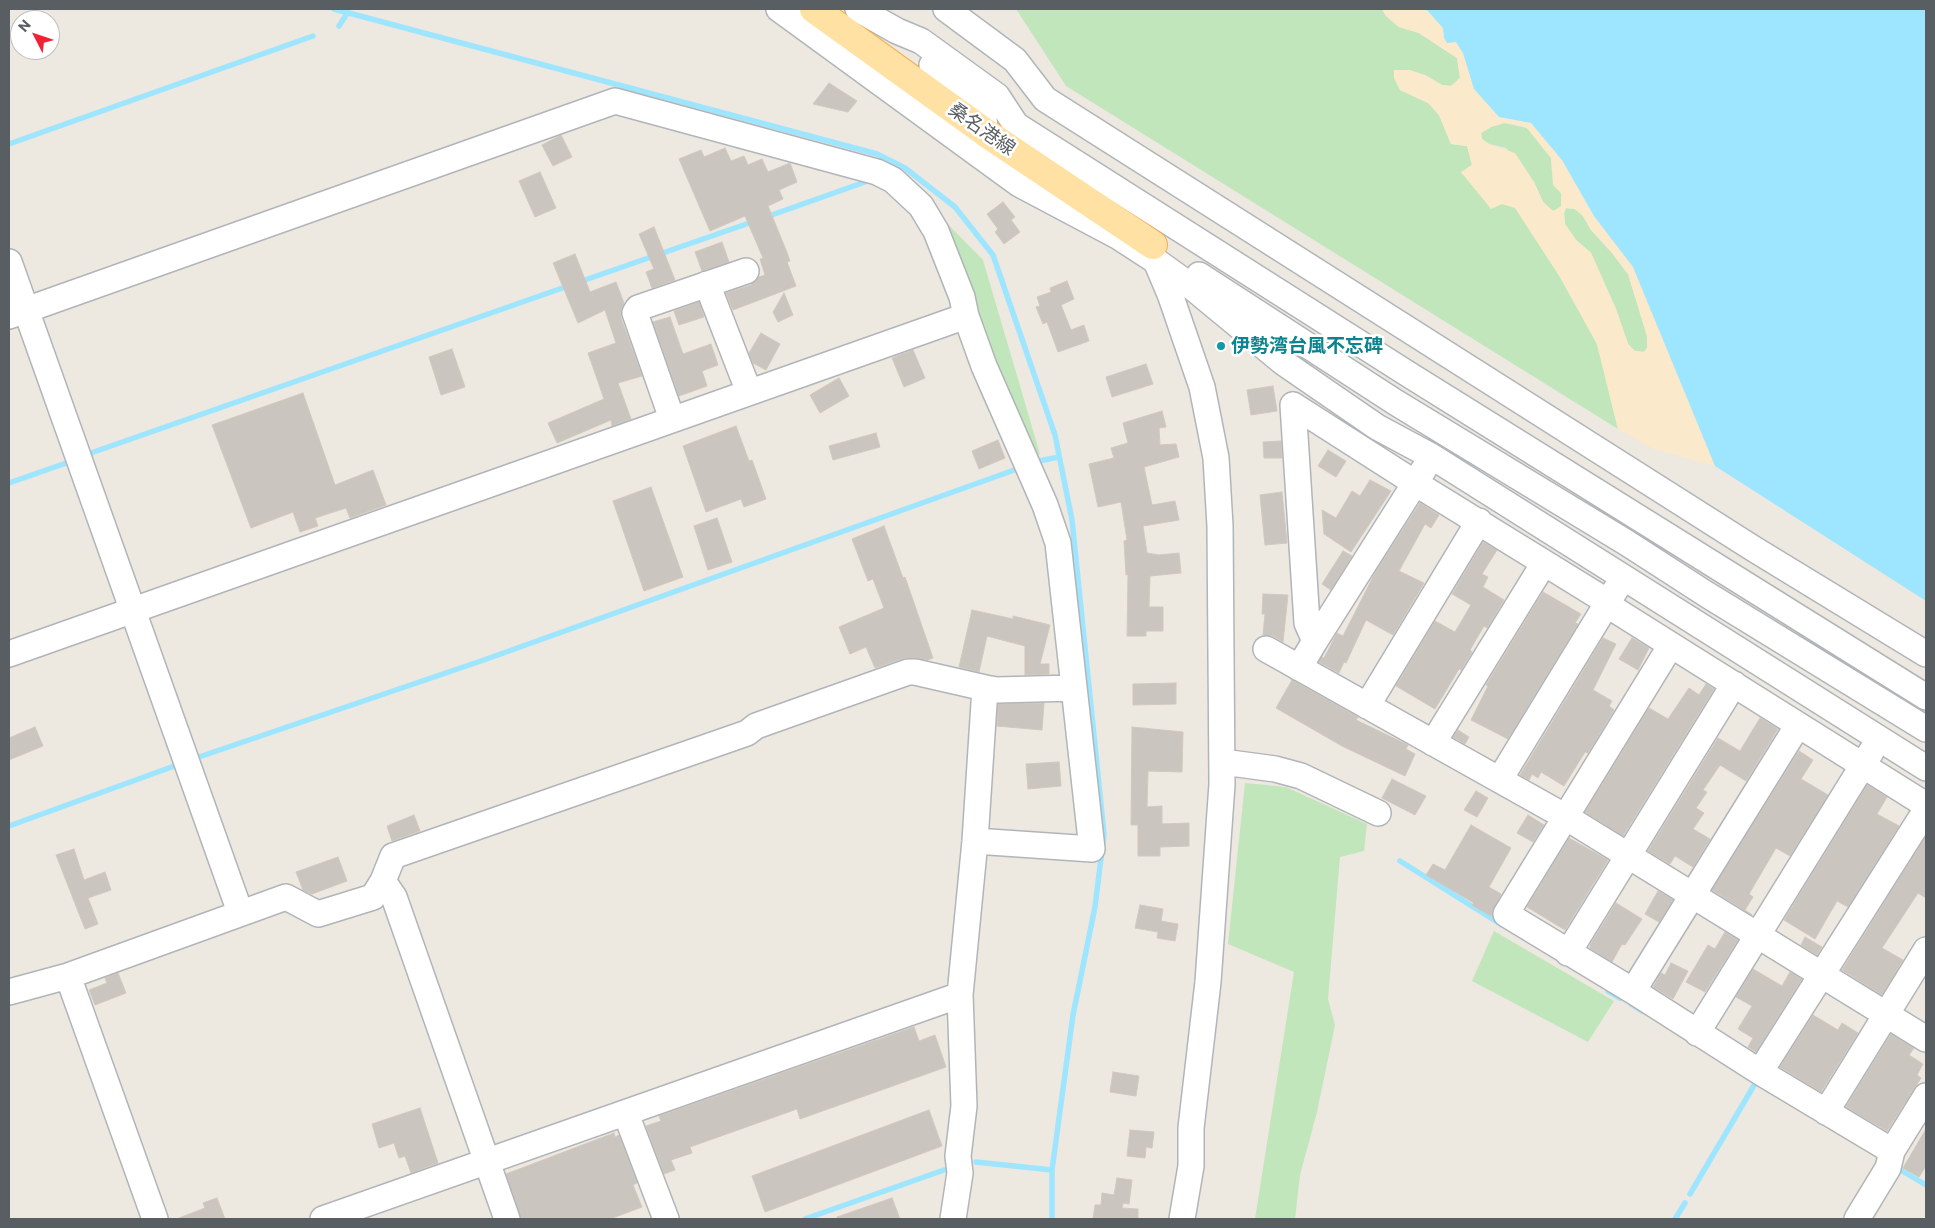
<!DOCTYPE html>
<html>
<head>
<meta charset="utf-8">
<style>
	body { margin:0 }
	#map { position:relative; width:1935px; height:1228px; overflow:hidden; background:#ede8e0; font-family:Commissioner,sans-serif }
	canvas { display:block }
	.frame { position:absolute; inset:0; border:10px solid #595e62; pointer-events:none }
	.north { position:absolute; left:10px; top:10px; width:50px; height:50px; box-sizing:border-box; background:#fff; border:1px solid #bdbfc0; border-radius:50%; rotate:311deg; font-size:14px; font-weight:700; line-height:20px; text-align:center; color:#595e62 }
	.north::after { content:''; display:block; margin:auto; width:18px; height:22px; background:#f02335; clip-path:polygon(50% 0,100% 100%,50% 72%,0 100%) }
</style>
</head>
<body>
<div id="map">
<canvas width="1935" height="1228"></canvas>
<div class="frame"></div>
<div class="north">N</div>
</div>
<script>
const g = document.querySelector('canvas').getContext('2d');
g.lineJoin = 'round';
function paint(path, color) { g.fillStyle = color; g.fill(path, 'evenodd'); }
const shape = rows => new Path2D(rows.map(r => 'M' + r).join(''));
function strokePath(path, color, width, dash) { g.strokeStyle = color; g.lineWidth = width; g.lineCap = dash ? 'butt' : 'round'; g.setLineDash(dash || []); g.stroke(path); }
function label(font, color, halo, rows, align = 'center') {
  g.font = font + ' Commissioner,"Noto Sans JP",sans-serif'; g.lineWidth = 5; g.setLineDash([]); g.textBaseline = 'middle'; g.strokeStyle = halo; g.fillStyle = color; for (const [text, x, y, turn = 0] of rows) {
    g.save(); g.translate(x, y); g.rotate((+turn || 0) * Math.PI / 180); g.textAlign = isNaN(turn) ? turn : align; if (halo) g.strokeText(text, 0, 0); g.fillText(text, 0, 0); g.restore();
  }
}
const green = shape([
	[1016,9,1382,9,1386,16,1399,27,1419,33,1457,58,1460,78,1451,86,1442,85,1425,75,1400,90,1428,103,1439,115,1451,144,1467,146,1472,165,1461,173,1502,204,1515,207,1560,277,1597,344,1618,429,1066,86],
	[1504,123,1527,128,1551,158,1552,170,1561,193,1561,206,1554,211,1547,207,1543,202,1534,182,1506,148,1489,144,1482,139,1481,133,1491,127],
	[931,207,983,260,1040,454,1031,458],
	[1566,208,1575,209,1583,216,1591,230,1612,253,1628,274,1647,336,1647,348,1644,352,1635,351,1628,344,1616,309,1591,253,1576,240,1565,224,1564,213],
	[1245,783,1286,787,1367,824,1364,851,1340,857,1328,999,1335,1025,1317,1112,1300,1175,1295,1219,1255,1219,1294,972,1228,944],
	[1494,931,1614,1001,1588,1042,1472,981]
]);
const sand = shape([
	[1382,9,1426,9,1443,28,1444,38,1456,42,1463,53,1474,89,1499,117,1531,123,1562,160,1594,216,1633,267,1715,466,1654,449,1618,429,1597,344,1560,277,1515,208,1502,204,1491,209,1461,172,1472,165,1467,146,1451,144,1439,115,1428,103,1400,90,1394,78,1394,70,1410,70,1425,75,1442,85,1451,86,1460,78,1457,58,1419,33,1399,27,1386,16],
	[1504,123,1513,123,1527,128,1551,158,1553,185,1561,193,1561,207,1553,211,1543,202,1534,182,1515,153,1489,144,1482,139,1481,133,1491,127],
	[1566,208,1575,209,1583,216,1591,230,1612,253,1628,274,1647,336,1647,348,1644,352,1635,351,1628,344,1616,309,1591,253,1576,240,1565,224,1564,213]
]);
const water = shape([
	[1426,9,1926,9,1926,601,1715,466,1633,267,1594,216,1562,160,1531,123,1499,117,1474,89,1463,53,1456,42,1447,43,1444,38,1443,28]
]);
const stream = shape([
	[334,9,877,154,905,168,955,207,993,255,1055,435,1072,520,1104,834,1095,907,1073,1015,1052,1170,1052,1219],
	[339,26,348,12],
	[9,144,313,36],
	[766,217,865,182],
	[579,282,755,221],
	[88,454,571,285],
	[1034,462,1059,457],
	[9,483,69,462],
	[196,758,481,661,1017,469],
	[9,826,177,765],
	[1400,861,1502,925],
	[1608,991,1620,998],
	[1631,1004,1642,1011],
	[976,1162,1052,1170],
	[1899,1169,1926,1185],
	[1690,1194,1756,1082],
	[805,1219,944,1170],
	[1675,1219,1685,1203]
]);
const building = shape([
	[829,83,857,101,848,112,813,104,829,83],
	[561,135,572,157,553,166,542,145,561,135],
	[725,148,731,161,744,156,748,165,762,159,768,172,790,163,797,182,779,190,783,199,768,206,786,250,790,261,787,262,796,286,733,310,726,293,751,285,759,277,765,275,760,259,763,258,745,216,710,231,679,159,701,150,704,157,725,148],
	[540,172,556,208,535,217,519,181,540,172],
	[1003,202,1015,217,1011,220,1020,232,1004,244,995,232,998,229,987,214,1003,202],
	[654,227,675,280,652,288,646,272,654,269,639,234,654,227],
	[722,242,729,262,702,271,695,252,722,242],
	[575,254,590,292,616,282,624,303,621,311,621,318,642,376,618,383,631,419,612,426,611,420,557,443,548,423,604,399,588,353,616,343,605,310,578,323,553,263,575,254],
	[1067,281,1074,299,1061,305,1071,330,1084,325,1089,341,1058,352,1047,322,1043,324,1036,307,1040,306,1037,297,1051,292,1050,288,1067,281],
	[784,293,793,315,778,322,773,312,784,293],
	[699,302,704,317,679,325,674,311,699,302],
	[670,317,683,354,711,344,718,365,702,371,707,386,679,396,653,322,670,317],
	[761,333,780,344,766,370,753,363,749,353,761,333],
	[452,349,465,387,441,395,429,357,452,349],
	[913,350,925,378,904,387,892,358,913,350],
	[1146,364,1153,384,1112,397,1106,377,1146,364],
	[839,378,849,396,820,413,810,395,839,378],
	[1273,386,1277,411,1251,415,1247,390,1273,386],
	[303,393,335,485,373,470,386,505,350,518,346,508,315,518,318,526,300,532,293,512,251,528,212,425,303,393],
	[1162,411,1166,427,1159,428,1160,445,1176,444,1179,457,1144,467,1152,505,1175,501,1179,520,1143,526,1147,553,1159,555,1179,553,1181,573,1150,576,1149,607,1163,607,1163,631,1146,631,1146,636,1127,636,1128,574,1126,575,1124,541,1127,540,1121,502,1098,507,1089,464,1114,458,1111,448,1128,443,1123,423,1162,411],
	[736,426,749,461,752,460,766,499,744,507,741,499,706,512,683,446,736,426],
	[876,433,880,447,833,460,829,446,876,433],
	[998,440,1005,458,979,469,972,451,998,440],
	[1281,441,1282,458,1264,458,1263,442,1281,441],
	[1328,450,1346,461,1336,477,1318,466,1328,450],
	[1370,480,1391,491,1351,552,1324,534,1322,510,1336,518,1352,491,1360,496,1370,480],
	[651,487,683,577,644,591,613,501,651,487],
	[1282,492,1287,543,1265,545,1260,495,1282,492],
	[1420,503,1439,515,1431,528,1425,524,1399,571,1424,583,1393,635,1366,620,1346,663,1344,662,1339,673,1319,662,1322,657,1324,658,1337,633,1343,636,1376,571,1420,503],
	[717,518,732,562,708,570,694,526,717,518],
	[884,526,903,578,905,577,933,658,927,660,915,658,904,658,875,668,866,647,850,654,839,627,884,608,873,579,868,581,852,539,884,526],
	[1483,542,1497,550,1482,574,1488,577,1483,587,1504,600,1487,628,1484,626,1470,650,1472,652,1461,670,1459,669,1435,709,1396,686,1435,621,1455,632,1471,605,1452,594,1483,542],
	[1343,551,1352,556,1331,590,1322,584,1343,551],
	[1543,592,1581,614,1575,623,1578,624,1508,739,1471,720,1488,686,1486,685,1543,592],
	[1263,594,1288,595,1283,642,1273,636,1263,635,1265,614,1262,614,1263,594],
	[972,610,1013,619,1013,616,1050,625,1040,664,1049,664,1049,674,1025,675,1025,646,987,636,979,672,959,667,972,610],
	[1603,638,1616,644,1593,690,1612,701,1609,706,1614,710,1588,753,1585,752,1564,786,1541,772,1538,778,1532,774,1529,780,1520,775,1603,638],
	[1632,638,1649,648,1638,670,1619,659,1632,638],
	[1292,680,1358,717,1356,720,1408,745,1406,749,1415,754,1405,776,1342,746,1276,708,1292,680],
	[1176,683,1176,704,1133,705,1133,684,1176,683],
	[1706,684,1714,689,1623,836,1585,812,1649,708,1668,719,1689,688,1699,695,1706,684],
	[1044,703,1042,730,997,726,998,704,1044,703],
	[1760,718,1778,729,1746,781,1720,765,1703,790,1707,792,1696,808,1704,813,1693,829,1710,839,1693,867,1675,856,1670,864,1648,851,1718,738,1740,751,1760,718],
	[35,727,43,746,9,760,9,738,35,727],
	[1132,727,1183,732,1182,772,1148,771,1147,807,1162,806,1162,824,1189,823,1189,846,1160,847,1160,856,1138,856,1138,825,1131,825,1132,727],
	[1458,730,1469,737,1465,744,1453,737,1458,730],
	[1799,751,1813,760,1801,779,1828,795,1790,856,1776,848,1749,894,1753,897,1745,910,1752,915,1712,890,1799,751],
	[1059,762,1061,786,1028,789,1026,764,1059,762],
	[1392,779,1426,796,1415,815,1382,798,1392,779],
	[1867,785,1887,797,1877,814,1899,826,1848,907,1837,901,1815,939,1784,920,1867,785],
	[1476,791,1488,798,1477,817,1464,810,1476,791],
	[414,815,420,831,392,841,387,826,414,815],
	[1528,815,1544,825,1533,842,1517,833,1528,815],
	[1471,825,1511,848,1489,887,1501,894,1491,916,1472,905,1474,903,1426,875,1433,864,1445,870,1471,825],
	[1926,836,1926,898,1918,893,1882,948,1903,960,1882,995,1842,970,1926,836],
	[1569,838,1608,860,1565,930,1527,907,1569,838],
	[74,849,84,880,105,872,111,890,88,898,98,924,85,929,56,855,74,849],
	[338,857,347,881,312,894,303,890,296,872,338,857],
	[1658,891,1673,900,1659,922,1645,914,1658,891],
	[1616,903,1642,919,1625,945,1622,944,1612,962,1590,948,1590,945,1616,903],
	[1140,905,1163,909,1161,921,1178,924,1175,941,1157,938,1158,932,1135,928,1140,905],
	[1725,932,1738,940,1705,992,1686,982,1708,945,1715,949,1725,932],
	[1805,937,1822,947,1817,955,1801,945,1805,937],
	[1671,963,1688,971,1673,999,1653,987,1661,973,1665,975,1671,963],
	[1753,969,1782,986,1790,972,1802,979,1756,1052,1748,1047,1753,1038,1738,1029,1752,1006,1736,997,1753,969],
	[118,973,126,993,95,1005,89,990,107,983,105,978,118,973],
	[1813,1015,1838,1030,1842,1023,1858,1033,1821,1092,1780,1067,1813,1015],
	[914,1027,919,1041,935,1035,946,1067,800,1119,797,1109,690,1147,692,1153,671,1160,675,1170,664,1174,646,1126,661,1121,659,1116,914,1027],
	[1891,1034,1914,1048,1909,1055,1923,1064,1917,1075,1921,1078,1887,1131,1846,1107,1891,1034],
	[1113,1072,1139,1076,1136,1096,1110,1092,1113,1072],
	[420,1108,438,1163,411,1173,405,1156,399,1158,394,1143,379,1148,372,1124,420,1108],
	[929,1110,942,1146,765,1212,752,1176,929,1110],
	[1926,1129,1926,1166,1919,1177,1903,1168,1926,1129],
	[1130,1130,1154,1132,1152,1148,1146,1147,1145,1158,1127,1156,1130,1130],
	[614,1133,615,1137,619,1135,637,1183,633,1185,642,1207,610,1219,521,1219,506,1174,614,1133],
	[1117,1178,1132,1180,1129,1204,1123,1203,1122,1208,1138,1209,1138,1219,1093,1219,1095,1205,1101,1205,1102,1193,1114,1195,1117,1178],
	[217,1198,225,1219,180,1219,179,1218,205,1208,203,1203,217,1198],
	[892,1198,900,1219,838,1219,837,1217,892,1198]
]);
const minor = shape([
	[779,9,1019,184,1119,237,1156,261,1192,287,1284,363,1377,427,1431,456,1926,768],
	[858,9,897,31,921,41,997,96,1016,125,1408,374,1926,697],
	[946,9,1015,60,1045,99,1754,549,1926,654],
	[932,65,983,113,986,133],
	[1156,261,1170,294,1202,387,1216,458,1220,526,1222,784,1208,982,1191,1128,1191,1166,1182,1219],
	[9,262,240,912],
	[1199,275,1395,402,1627,543,1706,594,1926,729],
	[707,284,749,392],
	[9,316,615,101,877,172,893,180,921,206,936,231,962,297,966,316,984,366,1045,505,1058,543,1092,849,975,841],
	[1293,405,1415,483,1598,596,1617,611,1671,645,1926,805],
	[1293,405,1307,623,1315,641,1299,668],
	[672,419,635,313,638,308,746,271],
	[1315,641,1424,469],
	[1671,645,1506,914,1633,991,1760,1072,1892,1151],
	[1266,649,1564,816,1926,1039],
	[9,654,966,316],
	[985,688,997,690,1074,688],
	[1367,706,1479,521],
	[1433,743,1544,563],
	[1223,762,1275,769,1301,776,1378,813],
	[1500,779,1616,589],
	[1568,953,1734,684],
	[68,976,155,1219],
	[1633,991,1798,725],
	[9,992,68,976,286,897,318,914,373,897,383,881],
	[1697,1033,1871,752],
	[1760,1072,1926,810],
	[1826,1112,1926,950],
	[626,1114,666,1219],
	[323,1219,960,995],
	[507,1219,394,897,383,881,393,856,747,733,756,726,908,672,915,672,985,688,975,841,960,995,964,1106,958,1156,960,1173,953,1219],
	[1857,1219,1888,1168,1892,1151,1926,1096]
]);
const major = shape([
	[814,9,986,133,1153,245]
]);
const markers = [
	[1221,346,5,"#0f9aa8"]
];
const streetNames = [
	["桑名港線",982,129,35]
];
const cultureNames = [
	["伊勢湾台風不忘碑",1231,346]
];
paint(green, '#c2e6bb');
paint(sand, '#fbe9cc');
paint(water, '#9ee5ff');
strokePath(stream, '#9ee5ff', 5.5);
paint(building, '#cac5bf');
strokePath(building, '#d2c8be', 1);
strokePath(minor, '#b1b5b9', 28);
strokePath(major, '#f7ac4f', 30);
strokePath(minor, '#fff', 25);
strokePath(major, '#ffe1a3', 28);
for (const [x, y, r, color] of markers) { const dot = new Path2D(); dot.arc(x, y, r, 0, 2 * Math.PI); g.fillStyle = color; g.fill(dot); strokePath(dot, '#fff', 2); }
label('19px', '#595e62', '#fff', streetNames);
label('bold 19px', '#0d838f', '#fff', cultureNames, 'left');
</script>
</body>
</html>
